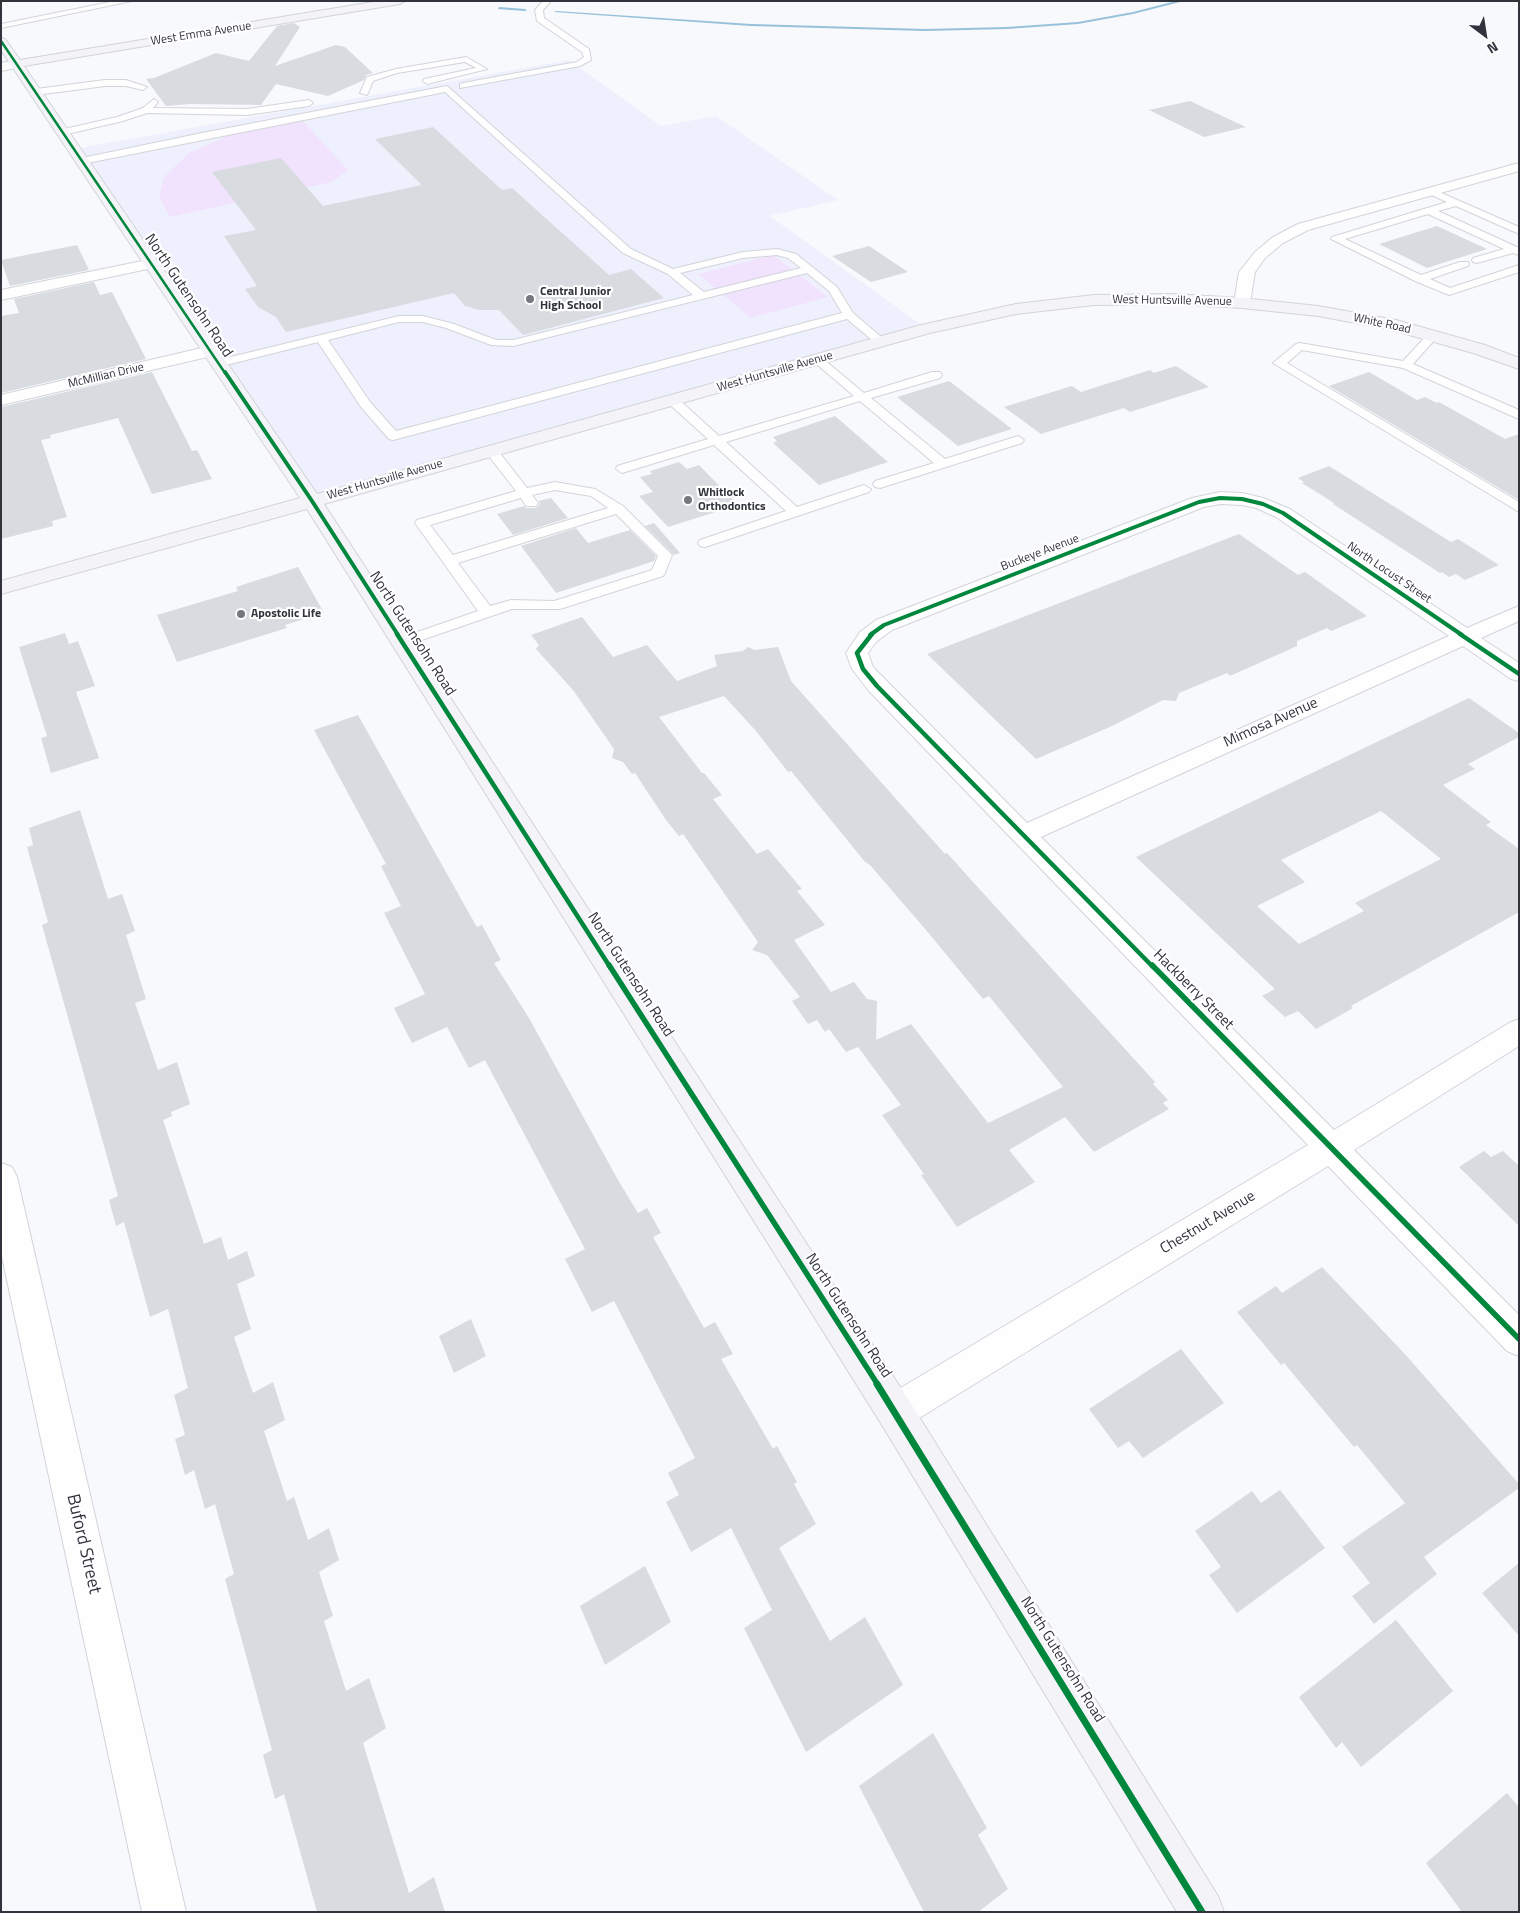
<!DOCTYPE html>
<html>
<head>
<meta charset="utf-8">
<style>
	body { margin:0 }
	#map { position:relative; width:1520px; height:1913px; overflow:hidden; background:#f8f9fc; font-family:"Titillium Web",sans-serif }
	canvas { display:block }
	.frame { position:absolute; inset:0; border:2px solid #30333b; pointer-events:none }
	.north { position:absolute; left:1460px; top:10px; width:50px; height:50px; -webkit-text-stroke:4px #fff; paint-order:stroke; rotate:149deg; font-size:14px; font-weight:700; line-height:20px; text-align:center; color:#30333b }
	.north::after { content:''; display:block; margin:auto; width:18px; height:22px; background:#30333b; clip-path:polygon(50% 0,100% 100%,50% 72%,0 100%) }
</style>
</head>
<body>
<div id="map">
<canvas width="1520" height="1913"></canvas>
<div class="frame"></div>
<div class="north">N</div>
</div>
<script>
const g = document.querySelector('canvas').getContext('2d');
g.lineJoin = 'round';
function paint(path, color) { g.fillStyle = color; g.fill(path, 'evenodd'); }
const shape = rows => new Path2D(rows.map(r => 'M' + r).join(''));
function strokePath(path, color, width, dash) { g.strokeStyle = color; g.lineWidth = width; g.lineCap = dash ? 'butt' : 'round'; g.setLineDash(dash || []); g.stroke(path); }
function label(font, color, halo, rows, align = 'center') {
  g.font = font + ' "Titillium Web",sans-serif'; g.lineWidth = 4.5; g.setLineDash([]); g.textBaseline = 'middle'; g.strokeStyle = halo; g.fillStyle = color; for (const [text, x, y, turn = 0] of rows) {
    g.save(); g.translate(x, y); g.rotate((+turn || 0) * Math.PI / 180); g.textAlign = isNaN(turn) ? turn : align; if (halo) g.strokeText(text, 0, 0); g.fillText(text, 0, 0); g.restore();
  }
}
const built = shape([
	[569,60,661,126,716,116,838,200,770,216,927,329,312,501,74,149]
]);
const green = shape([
	[301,119,348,170,332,182,170,217,159,197,164,177,189,153,237,132],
	[773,255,828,297,751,318,698,274]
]);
const stream = shape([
	[1176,1,1184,1,1133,14,1078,24,1007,29,925,31,751,26,554,12,556,11,751,24,925,29,1007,27,1078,22,1133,12,1176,1],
	[499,7,525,9,527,10,525,11,498,9,499,7]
]);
const building = shape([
	[294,23,300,27,275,66,336,45,345,47,373,73,366,75,364,80,328,96,276,84,261,105,190,104,166,106,146,79,154,78,216,53,249,61,277,26],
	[1190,101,1246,127,1204,137,1149,110],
	[433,127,502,190,512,188,609,275,631,269,664,298,523,335,499,310,479,310,465,306,454,293,286,332,276,317,258,307,245,289,257,286,224,236,256,230,212,172,281,158,323,206,422,185,375,139],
	[1437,226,1487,249,1427,268,1379,244],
	[77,245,89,270,10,286,1,260],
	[869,246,908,272,871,282,832,256],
	[94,282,100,295,112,292,146,359,1,393,1,316,19,313,14,299],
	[1176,366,1209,387,1130,412,1124,408,1041,434,1004,407,1072,386,1081,392,1150,370,1154,373],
	[152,372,192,451,197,450,212,479,152,494,118,418,50,435,51,438,41,440,67,517,52,521,53,526,1,539,1,407],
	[1369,372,1417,400,1425,397,1437,403,1439,402,1505,439,1519,434,1519,500,1329,386],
	[949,381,1012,429,958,446,897,397],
	[835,416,888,462,819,485,773,443,777,441,773,437],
	[679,462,687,469,699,465,738,505,668,527,639,496,653,492,640,477,652,474,650,471],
	[1329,466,1451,542,1458,539,1499,565,1465,580,1456,574,1449,577,1442,572,1440,573,1333,504,1334,503,1302,483,1304,482,1298,478],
	[551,498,568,518,513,535,497,514,524,506,526,508,536,508,540,504,539,501],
	[654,523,680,553,674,555,645,526],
	[576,528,588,543,630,530,656,556,654,561,556,593,521,546],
	[1239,534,1298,575,1305,572,1367,616,1331,631,1327,628,1297,641,1297,646,1230,676,1227,673,1179,693,1176,701,1163,700,1112,726,1036,759,927,654],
	[298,567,324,613,285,625,287,628,177,662,157,615,238,591,236,587],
	[582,617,613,657,647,645,677,681,717,666,714,655,743,651,748,647,755,650,778,647,791,681,945,854,947,853,973,882,1155,1082,1153,1084,1168,1100,1163,1103,1169,1109,1094,1152,1065,1117,1009,1150,1035,1182,957,1227,921,1175,924,1174,882,1115,901,1105,858,1047,846,1052,829,1029,825,1032,817,1020,808,1024,792,1001,800,997,767,955,752,950,758,942,683,834,679,836,666,820,635,773,632,774,623,762,612,758,614,749,573,690,536,649,539,645,531,635],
	[724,696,756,731,788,772,791,771,865,862,870,865,926,930,983,999,989,996,1063,1087,988,1123,911,1024,876,1040,877,1001,867,999,854,982,831,992,794,940,825,925,797,891,802,889,768,849,757,854,713,799,722,795,704,773,702,773,659,717],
	[65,633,69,644,78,641,95,686,76,692,99,758,51,773,41,738,47,736,19,647],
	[1469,698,1519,733,1519,737,1468,764,1475,769,1443,785,1491,822,1486,825,1519,849,1519,912,1351,1006,1353,1008,1316,1029,1298,1011,1285,1017,1262,996,1275,989,1136,857],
	[1381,811,1441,859,1355,903,1364,911,1299,944,1257,906,1305,882,1281,860],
	[358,715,470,915,477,927,482,925,501,960,494,963,529,1018,618,1180,638,1213,647,1208,661,1233,653,1237,704,1328,715,1322,733,1354,721,1359,773,1449,777,1446,797,1482,794,1484,816,1524,779,1548,830,1641,865,1617,903,1685,806,1752,744,1628,772,1610,731,1528,691,1552,666,1502,679,1495,668,1473,695,1458,614,1301,592,1312,565,1259,585,1249,485,1060,469,1068,447,1027,412,1043,394,1008,425,994,384,913,401,906,381,866,386,864,314,730],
	[80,810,108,899,122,894,135,931,126,935,146,999,135,1003,158,1070,177,1062,190,1104,171,1112,172,1116,163,1120,204,1244,221,1237,228,1260,247,1251,255,1276,237,1284,251,1329,234,1337,253,1393,273,1382,285,1420,264,1431,287,1501,294,1497,308,1540,329,1528,339,1560,319,1572,333,1616,324,1621,346,1691,369,1678,386,1728,363,1743,409,1893,434,1877,445,1912,317,1912,284,1794,275,1799,263,1755,272,1750,225,1579,234,1574,215,1504,205,1509,194,1470,185,1475,175,1439,185,1435,174,1395,188,1388,168,1309,150,1317,124,1222,116,1226,109,1200,118,1196,42,925,48,922,27,847,33,845,29,828],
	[1484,1151,1491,1157,1503,1151,1519,1166,1519,1226,1459,1167],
	[1322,1267,1404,1353,1519,1484,1519,1488,1424,1557,1437,1574,1374,1624,1352,1596,1370,1583,1342,1547,1405,1503,1357,1445,1354,1447,1284,1363,1281,1365,1237,1312,1276,1286,1282,1293],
	[471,1319,486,1356,454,1373,439,1336],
	[1181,1349,1224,1403,1143,1458,1129,1441,1118,1448,1089,1409],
	[1280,1490,1325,1548,1237,1613,1209,1575,1221,1567,1195,1531,1252,1491,1261,1503],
	[1519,1563,1519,1636,1482,1593],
	[645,1566,671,1622,605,1665,580,1606],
	[1396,1620,1453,1691,1361,1767,1342,1742,1336,1748,1299,1697],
	[933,1733,987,1828,978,1835,1008,1889,978,1912,924,1912,859,1786],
	[1507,1793,1519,1807,1519,1912,1462,1912,1426,1863]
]);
const lane = shape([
	[115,1,132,1,1,28,1,24,115,1],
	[543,1,551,1,543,10,544,18,589,49,591,60,580,66,460,88,460,84,463,83,577,62,584,57,582,52,537,21,535,10,543,1],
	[466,57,487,69,427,84,423,81,424,79,476,68,465,62,397,73,373,81,367,95,360,93,367,77,396,69,466,57],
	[105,80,126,80,147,87,143,90,126,86,105,86,36,95,32,92,36,89,105,80],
	[447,86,631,249,673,269,743,252,777,249,796,254,837,287,853,313,887,342,885,344,877,344,847,319,393,440,389,439,361,407,318,342,218,367,212,363,214,361,399,316,423,316,454,324,496,340,513,340,693,295,668,274,623,253,445,92,82,164,77,161,82,158,202,133,447,86],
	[777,255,788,258,801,268,704,292,680,273,743,258,777,255],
	[807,273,829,291,842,313,396,431,370,402,328,340,399,322,423,322,446,328,491,345,513,346,807,273],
	[154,99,158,102,153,108,247,109,309,100,313,103,309,106,247,115,147,113,123,121,63,135,59,132,60,130,117,117,143,108,154,99],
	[1430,188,1519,227,1519,234,1456,206,1438,211,1519,248,1519,255,1513,253,1477,263,1473,262,1472,260,1473,258,1504,249,1428,214,1345,239,1421,275,1460,262,1468,262,1469,264,1468,266,1430,279,1450,288,1519,265,1519,272,1449,295,1415,281,1331,239,1332,237,1447,202,1427,193,1425,191,1430,188],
	[1432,333,1438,336,1413,364,1519,410,1519,419,1403,368,1302,350,1287,363,1519,502,1519,512,1273,363,1296,344,1300,343,1403,361,1428,334,1432,333],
	[818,356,822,358,864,393,932,372,940,372,942,375,940,378,871,398,945,459,1018,436,1024,440,1022,443,880,488,875,487,873,484,875,481,934,463,860,401,726,442,797,507,864,485,871,489,869,492,705,547,700,546,698,543,700,540,786,511,714,445,622,473,616,469,617,466,708,439,668,403,666,400,668,397,676,397,719,436,854,396,814,362,812,360,818,356],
	[491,447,496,448,527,488,555,482,595,489,623,506,672,555,665,573,663,576,560,609,512,609,407,645,397,645,394,642,397,639,478,611,415,523,417,520,516,491,485,451,491,447],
	[555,490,591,496,608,508,453,555,430,525,521,498,526,506,536,506,538,503,532,495,555,490],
	[616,514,658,556,652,570,554,601,511,600,490,606,458,563,616,514]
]);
const street = shape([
	[17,60,23,64,21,67,1,71,1,63,17,60],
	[1519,163,1519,171,1308,230,1283,243,1265,258,1255,272,1250,303,1248,306,1242,308,1236,306,1234,303,1239,272,1255,252,1273,237,1298,224,1519,163],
	[152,259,157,261,160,264,157,267,1,300,1,290,152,259],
	[210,346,216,347,218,351,216,355,1,405,1,395,210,346],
	[1220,492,1242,493,1263,498,1290,509,1467,628,1519,606,1519,621,1481,638,1519,663,1519,681,1511,679,1463,646,1041,837,1334,1130,1509,1023,1519,1019,1519,1046,1354,1150,1519,1315,1519,1356,1507,1351,1328,1166,908,1425,895,1430,882,1425,877,1412,882,1399,1308,1145,869,691,852,669,846,653,860,632,876,620,1192,498,1220,492],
	[1220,504,1242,505,1256,508,1276,517,1449,636,1027,823,873,667,868,653,876,642,892,630,1204,507,1220,504],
	[1,1163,12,1167,17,1177,186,1912,142,1912,1,1252,1,1163]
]);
const secondary = shape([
	[379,1,405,1,400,4,24,66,317,494,921,325,1016,304,1094,295,1173,294,1242,298,1318,306,1396,320,1485,345,1519,358,1519,369,1473,353,1388,329,1318,316,1242,308,1173,304,1094,305,1016,314,930,333,324,504,908,1399,1218,1896,1224,1912,1177,1912,882,1425,307,509,1,594,1,581,300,498,1,50,1,38,5,39,20,60,379,1]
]);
const cyclewayFar4 = shape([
	[1,41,225,373]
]);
const cyclewayFar3 = shape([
	[225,372,312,501,398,635],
	[870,635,884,625,1199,502,1220,498,1242,499,1263,504,1283,513,1462,635]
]);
const cyclewayFar2 = shape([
	[397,634,610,967],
	[872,634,857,653,863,669,877,686,1153,967],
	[1460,634,1519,674]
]);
const cyclewayFar1 = shape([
	[609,965,878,1385],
	[1152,965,1519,1339]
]);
const cycleway = shape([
	[877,1384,1202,1912]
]);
const markers = [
	[530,299,5,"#76787f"],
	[688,500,5,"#76787f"],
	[241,614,5,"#76787f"]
];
const farStreetnames = [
	["West Emma Avenue",201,34,-9],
	["West Huntsville Avenue",1172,301,1],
	["White Road",1382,324,12],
	["West Huntsville Avenue",775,372,-16],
	["McMillian Drive",106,376,-13],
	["West Huntsville Avenue",385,480,-16],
	["Buckeye Avenue",1040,553,-21],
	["North Locust Street",1389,573,34]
];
const farPoinames = [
	["Central Junior",540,292],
	["High School",540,306],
	["Whitlock",698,493],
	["Orthodontics",698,507],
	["Apostolic Life",251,614]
];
const streetNames = [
	["North Gutensohn Road",188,296,56],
	["North Gutensohn Road",412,634,57],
	["Mimosa Avenue",1271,723,-24],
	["North Gutensohn Road",630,975,57],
	["Hackberry Street",1193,990,45],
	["Chestnut Avenue",1208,1223,-31],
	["North Gutensohn Road",848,1316,57],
	["North Gutensohn Road",1062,1660,58]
];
const nearStreetnames = [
	["Buford Street",83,1544,77]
];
paint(built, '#eef1fd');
paint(green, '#f1e3fd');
paint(stream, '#95c1da');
paint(building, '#d8dbdf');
strokePath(lane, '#d2d4d9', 2);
strokePath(street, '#d2d4d9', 2);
strokePath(secondary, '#d2d4d9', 2);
paint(lane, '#fefeff');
paint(street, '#fefeff');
paint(secondary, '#f4f3f7');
strokePath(cyclewayFar4, '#00873e', 2.5);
strokePath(cyclewayFar3, '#00873e', 4);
strokePath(cyclewayFar2, '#00873e', 4.5);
strokePath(cyclewayFar1, '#00873e', 5.5);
strokePath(cycleway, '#00873e', 7);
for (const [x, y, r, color] of markers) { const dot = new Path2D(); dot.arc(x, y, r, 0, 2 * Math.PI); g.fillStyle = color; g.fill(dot); strokePath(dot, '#fff', 2); }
label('12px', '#30333b', '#fff', farStreetnames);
label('bold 12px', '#30333b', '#fff', farPoinames, 'left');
label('15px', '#30333b', '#fff', streetNames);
label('18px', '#30333b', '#fff', nearStreetnames);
</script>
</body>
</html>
